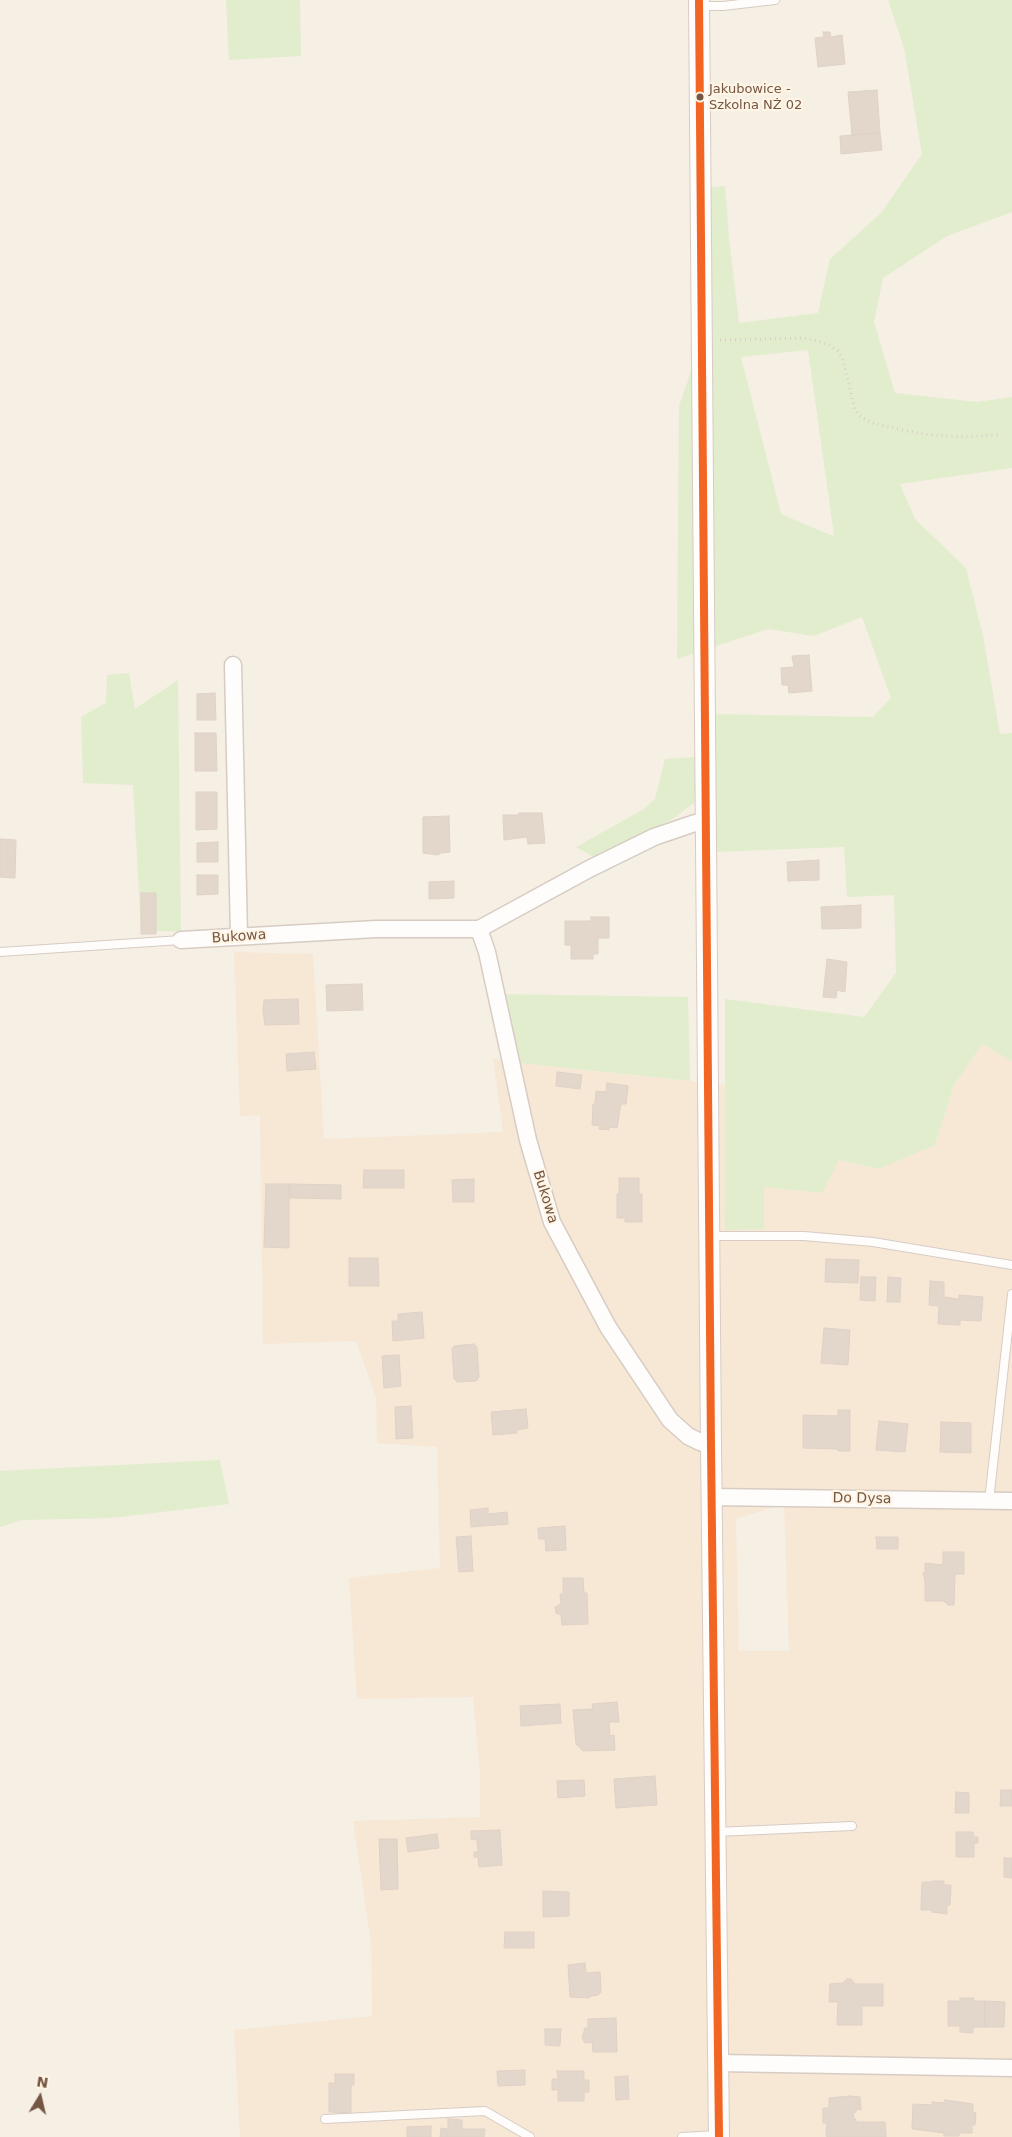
<!DOCTYPE html>
<html>
<head>
<meta charset="utf-8">
<style>
	body { margin:0 }
	#map { position:relative; width:1012px; height:2137px; overflow:hidden; background:#f6efe4; font-family:"DejaVu Sans",sans-serif }
	canvas { display:block }
	.north { position:absolute; left:15px; top:2072px; width:50px; height:50px; -webkit-text-stroke:4px #fff5e5; paint-order:stroke; rotate:9deg; font-size:14px; font-weight:700; line-height:20px; text-align:center; color:#755543 }
	.north::after { content:''; display:block; margin:auto; width:18px; height:22px; background:#755543; clip-path:polygon(50% 0,100% 100%,50% 72%,0 100%) }
</style>
</head>
<body>
<div id="map">
<canvas width="1012" height="2137"></canvas>
<div class="north">N</div>
</div>
<script>
const g = document.querySelector('canvas').getContext('2d');
g.lineJoin = 'round';
function paint(path, color) { g.fillStyle = color; g.fill(path, 'evenodd'); }
const shape = rows => new Path2D(rows.map(r => 'M' + r).join(''));
function strokePath(path, color, width, dash) { g.strokeStyle = color; g.lineWidth = width; g.lineCap = dash ? 'butt' : 'round'; g.setLineDash(dash || []); g.stroke(path); }
function label(font, color, halo, rows, align = 'center') {
  g.font = font + ' "DejaVu Sans",sans-serif'; g.lineWidth = 4.5; g.setLineDash([]); g.textBaseline = 'middle'; g.strokeStyle = halo; g.fillStyle = color; for (const [text, x, y, turn = 0] of rows) {
    g.save(); g.translate(x, y); g.rotate((+turn || 0) * Math.PI / 180); g.textAlign = isNaN(turn) ? turn : align; if (halo) g.strokeText(text, 0, 0); g.fillText(text, 0, 0); g.restore();
  }
}
const residential = shape([
	[234,952,313,954,324,1139,503,1132,493,1058,510,1062,725,1085,725,1229,764,1187,822,1193,838,1160,879,1169,935,1145,954,1085,982,1044,1012,1061,1012,2137,240,2137,234,2030,372,2016,371,1943,353,1821,480,1817,480,1774,473,1697,357,1699,349,1578,440,1568,437,1447,377,1443,376,1398,356,1341,263,1344,260,1115,240,1116],
	[784,1504,789,1651,739,1651,736,1519]
]);
const green = shape([
	[226,0,300,0,301,56,229,60],
	[888,0,1012,0,1012,212,947,236,883,278,874,322,895,393,977,402,1012,397,1012,468,900,484,915,519,966,568,983,636,1000,734,1012,733,1012,1061,982,1044,954,1085,935,1145,879,1169,839,1160,822,1193,764,1187,764,1229,725,1230,725,999,864,1017,896,973,894,895,847,897,844,847,714,852,712,800,695,802,674,818,596,858,576,847,644,809,655,799,665,759,709,756,709,714,873,717,891,698,862,617,814,636,768,629,677,659,679,406,691,371,705,188,725,186,729,238,739,323,818,313,830,259,881,213,922,154,904,48],
	[808,350,834,535,833,536,781,514,741,357],
	[129,673,135,709,178,680,181,932,141,930,133,785,83,783,81,717,106,703,107,675],
	[496,994,688,997,690,1081,510,1062],
	[220,1460,229,1504,111,1518,22,1520,0,1527,0,1471]
]);
const building = shape([
	[823,32,830,32,831,37,842,35,845,64,818,67,815,38,824,37,823,32],
	[877,90,880,133,852,135,848,92,877,90],
	[880,133,882,150,841,154,840,136,880,133],
	[809,655,812,691,789,693,788,685,782,685,781,668,794,667,792,656,809,655],
	[215,693,216,720,197,720,197,694,215,693],
	[195,733,216,733,217,771,195,771,195,733],
	[196,792,217,792,217,829,196,830,196,792],
	[519,813,542,813,545,843,528,844,527,837,504,840,503,815,519,815,519,813],
	[449,816,450,852,441,853,438,855,423,853,423,817,449,816],
	[0,839,16,840,15,878,0,877,0,839],
	[218,842,218,862,197,862,197,843,218,842],
	[819,860,819,880,788,881,787,862,819,860],
	[197,875,218,875,218,894,197,895,197,875],
	[454,881,454,898,429,899,429,882,454,881],
	[141,893,156,893,156,934,141,934,141,893],
	[861,905,861,928,822,929,821,907,861,905],
	[591,917,609,917,609,938,598,938,598,954,593,954,593,959,571,959,571,945,565,945,565,921,591,921,591,917],
	[827,959,847,962,845,992,837,990,836,998,823,997,827,959],
	[362,984,363,1010,327,1011,326,985,362,984],
	[298,999,299,1024,265,1025,263,1011,264,1000,298,999],
	[314,1052,316,1069,287,1071,286,1054,314,1052],
	[557,1072,582,1075,580,1089,556,1086,557,1072],
	[607,1083,628,1086,626,1104,621,1104,617,1128,609,1127,609,1130,599,1129,600,1126,592,1125,593,1104,595,1104,596,1091,606,1092,607,1083],
	[364,1170,404,1170,404,1188,363,1188,364,1170],
	[619,1178,639,1178,639,1194,642,1194,642,1222,625,1222,625,1218,617,1218,617,1194,619,1194,619,1178],
	[474,1179,474,1202,453,1202,452,1180,474,1179],
	[266,1184,289,1184,289,1248,264,1247,266,1184],
	[289,1184,341,1185,341,1199,290,1198,289,1184],
	[349,1258,378,1258,379,1286,349,1286,349,1258],
	[826,1259,859,1260,858,1283,825,1282,826,1259],
	[861,1277,876,1277,875,1301,860,1300,861,1277],
	[888,1277,901,1278,900,1302,887,1302,888,1277],
	[930,1281,944,1282,944,1297,959,1299,959,1295,983,1297,981,1321,960,1320,960,1325,938,1324,939,1306,929,1305,930,1281],
	[422,1312,424,1338,393,1341,392,1321,398,1321,398,1314,422,1312],
	[824,1328,850,1330,848,1365,821,1363,824,1328],
	[474,1344,477,1347,479,1377,476,1381,457,1382,454,1379,452,1349,454,1346,474,1344],
	[399,1355,401,1386,384,1388,382,1356,399,1355],
	[411,1406,413,1438,396,1439,395,1407,411,1406],
	[526,1409,528,1428,517,1430,517,1433,493,1435,491,1412,526,1409],
	[838,1410,850,1410,850,1451,838,1451,838,1449,803,1448,803,1415,838,1416,838,1410],
	[879,1421,908,1424,905,1452,876,1450,879,1421],
	[941,1422,971,1423,971,1453,940,1452,941,1422],
	[488,1508,488,1514,507,1512,508,1524,471,1527,470,1510,488,1508],
	[565,1526,566,1550,546,1551,545,1539,539,1539,538,1528,565,1526],
	[471,1536,473,1571,459,1572,456,1537,471,1536],
	[876,1537,898,1537,898,1549,877,1549,876,1537],
	[943,1552,964,1552,964,1574,955,1574,954,1605,948,1605,944,1601,925,1601,925,1581,923,1573,925,1572,925,1563,943,1565,943,1552],
	[563,1578,583,1578,584,1593,587,1593,588,1624,562,1625,561,1615,556,1613,555,1607,561,1604,560,1594,563,1594,563,1578],
	[617,1702,619,1722,609,1722,610,1736,614,1735,615,1750,583,1751,576,1744,573,1710,593,1709,592,1704,617,1702],
	[560,1704,561,1723,521,1726,520,1706,560,1704],
	[655,1776,657,1805,616,1808,614,1779,655,1776],
	[584,1780,585,1796,558,1798,557,1781,584,1780],
	[1001,1790,1012,1790,1012,1806,1000,1806,1001,1790],
	[956,1792,969,1793,969,1813,955,1813,956,1792],
	[500,1830,502,1865,479,1867,478,1857,474,1857,474,1852,478,1852,477,1840,471,1839,471,1831,500,1830],
	[956,1832,973,1832,974,1837,978,1837,978,1843,974,1843,974,1857,956,1857,956,1832],
	[437,1834,439,1848,408,1852,406,1838,437,1834],
	[379,1839,397,1839,398,1889,381,1890,379,1839],
	[1004,1858,1012,1858,1012,1878,1004,1877,1004,1858],
	[933,1881,944,1881,944,1885,951,1885,950,1905,947,1905,947,1914,932,1912,932,1910,921,1910,922,1882,933,1882,933,1881],
	[543,1891,569,1892,569,1916,543,1917,543,1891],
	[505,1932,534,1932,534,1948,504,1948,505,1932],
	[585,1963,586,1973,600,1972,601,1992,598,1995,591,1996,589,1998,570,1997,568,1965,585,1963],
	[847,1979,851,1979,855,1984,883,1984,883,2006,862,2006,862,2025,837,2025,838,2002,829,2002,830,1984,843,1983,847,1979],
	[960,1998,974,1998,973,2001,985,2001,985,2027,973,2027,973,2033,960,2032,960,2026,948,2026,948,2001,960,2001,960,1998],
	[985,2001,1005,2002,1004,2027,985,2027,985,2001],
	[616,2018,617,2052,593,2052,592,2042,585,2043,582,2038,585,2028,588,2028,588,2019,616,2018],
	[545,2029,561,2029,560,2046,545,2045,545,2029],
	[525,2070,525,2085,498,2086,497,2071,525,2070],
	[557,2071,584,2071,584,2080,589,2080,589,2092,584,2092,584,2101,558,2101,558,2090,552,2090,552,2079,558,2079,557,2071],
	[335,2074,354,2074,354,2085,351,2085,351,2113,329,2112,329,2083,335,2083,335,2074],
	[628,2076,629,2099,616,2100,615,2077,628,2076],
	[850,2096,860,2097,861,2110,856,2109,856,2112,853,2113,854,2119,856,2119,856,2122,885,2122,886,2137,827,2137,826,2135,827,2123,823,2123,823,2108,829,2108,829,2098,850,2096],
	[945,2100,973,2104,973,2112,976,2113,975,2125,972,2125,972,2133,959,2133,959,2136,944,2136,944,2133,912,2129,913,2104,932,2105,932,2102,945,2103,945,2100],
	[448,2119,462,2120,462,2129,485,2129,484,2137,440,2137,441,2128,448,2129,448,2119],
	[431,2126,431,2137,407,2137,407,2127,431,2126]
]);
const path = shape([
	[720,340,802,338,814,340,829,345,838,351,843,360,855,410,861,417,873,423,921,434,961,437,999,435]
]);
const service = shape([
	[700,6,723,6,775,0],
	[0,952,181,940],
	[711,1236,804,1236,873,1242,1012,1265],
	[989,1501,1012,1294],
	[716,1832,852,1826],
	[325,2119,485,2111,530,2137],
	[682,2137,718,2135]
]);
const minor = shape([
	[233,665,239,936],
	[479,929,487,952,528,1140,552,1222,608,1327,670,1420,688,1436,700,1442,711,1446],
	[181,940,376,929,479,929,589,869,654,837,695,823,706,821],
	[711,1497,1012,1501],
	[719,2063,1012,2068]
]);
const tertiary = shape([
	[699,0,711,1446,719,2137]
]);
const bus1 = shape([
	[699,0,711,1446,719,2137]
]);
const markers = [
	[700,97,4.5,"#755543"]
];
const busNames = [
	["Jakubowice -",709,90],
	["Szkolna NŻ 02",709,106]
];
const streetNames = [
	["Bukowa",239,937,-4],
	["Bukowa",545,1197,73],
	["Do Dysa",862,1499,1]
];
paint(residential, '#f7e8d6');
paint(green, '#e1edcd');
paint(building, '#e3d7cc');
strokePath(building, '#dfd1c6', 1);
strokePath(service, '#d7ccc3', 10);
strokePath(minor, '#d7ccc3', 19);
strokePath(tertiary, '#d7ccc3', 22);
strokePath(path, '#d9cfca', 3, [1, 4]);
strokePath(service, '#fefdfb', 8);
strokePath(minor, '#fefdfb', 16);
strokePath(tertiary, '#fefdfb', 20);
strokePath(bus1, '#f26522', 8);
for (const [x, y, r, color] of markers) { const dot = new Path2D(); dot.arc(x, y, r, 0, 2 * Math.PI); g.fillStyle = color; g.fill(dot); strokePath(dot, '#fff5e5', 2); }
label('13px', '#755543', '#fff5e5', busNames, 'left');
label('14px', '#755543', '#fff5e5', streetNames);
</script>
</body>
</html>
